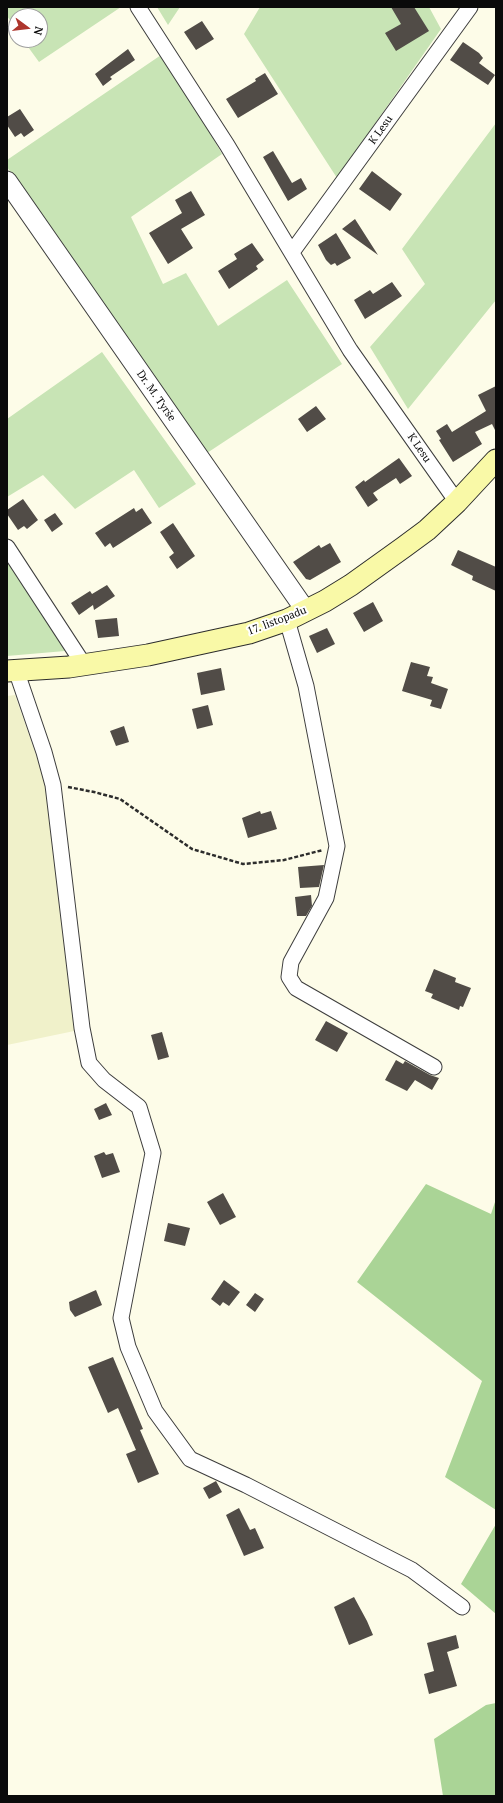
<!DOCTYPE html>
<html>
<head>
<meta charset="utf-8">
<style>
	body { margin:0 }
	#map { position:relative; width:503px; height:1803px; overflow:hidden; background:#fdfce8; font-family:"PT Serif",serif }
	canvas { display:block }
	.frame { position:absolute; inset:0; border:8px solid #0a0a0a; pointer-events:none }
	.north { position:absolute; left:8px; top:8px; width:40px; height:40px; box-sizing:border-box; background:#fff; border:1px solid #9d9d9d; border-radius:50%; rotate:105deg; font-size:11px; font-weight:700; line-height:16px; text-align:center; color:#0a0a0a }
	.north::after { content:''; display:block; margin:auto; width:14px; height:18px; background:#ae352d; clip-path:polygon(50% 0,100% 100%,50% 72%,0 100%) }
</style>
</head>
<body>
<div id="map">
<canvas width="503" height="1803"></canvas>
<div class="frame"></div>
<div class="north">N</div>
</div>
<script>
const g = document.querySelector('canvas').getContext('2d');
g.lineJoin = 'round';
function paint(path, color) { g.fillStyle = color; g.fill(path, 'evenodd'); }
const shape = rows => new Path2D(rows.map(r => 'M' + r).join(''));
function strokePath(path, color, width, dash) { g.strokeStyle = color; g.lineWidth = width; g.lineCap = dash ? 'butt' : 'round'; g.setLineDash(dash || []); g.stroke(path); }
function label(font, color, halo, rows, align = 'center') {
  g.font = font + ' "PT Serif",serif'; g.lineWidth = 4; g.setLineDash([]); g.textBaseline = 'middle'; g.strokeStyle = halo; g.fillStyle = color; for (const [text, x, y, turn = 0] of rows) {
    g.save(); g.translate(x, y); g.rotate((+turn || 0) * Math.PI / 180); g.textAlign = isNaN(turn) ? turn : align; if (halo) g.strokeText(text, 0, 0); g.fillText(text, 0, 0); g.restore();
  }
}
const farmland = shape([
	[15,695,44,778,79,1030,7,1045,7,696]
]);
const green = shape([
	[7,7,121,7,39,62,23,40,40,40,40,16,16,16,16,29,7,16],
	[157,7,180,7,168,25],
	[260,7,429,7,441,29,337,178,244,34],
	[164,53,222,154,131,217,163,284,186,273,218,326,287,280,342,364,207,453,7,167,7,160],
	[496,123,496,300,408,409,370,347,425,284,402,249],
	[102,352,196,484,159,508,134,470,75,509,43,475,7,497,7,419],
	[7,552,65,651,7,656]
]);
const forest = shape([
	[426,1184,491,1214,496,1199,496,1510,445,1477,482,1381,357,1282],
	[496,1524,496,1614,461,1584],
	[496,1703,496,1796,443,1796,434,1739,486,1705]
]);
const building = shape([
	[391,7,414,7,429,31,396,51,385,33,401,24],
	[202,21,214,39,196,50,184,32],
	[463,42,479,53,483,58,479,63,495,75,488,85,450,60],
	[128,49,135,60,110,77,112,79,103,86,95,74],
	[265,73,278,94,238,118,226,99,256,81,255,79],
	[20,109,34,130,24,137,21,133,15,137,7,125,7,117],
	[273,151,292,183,301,178,307,189,288,201,263,157],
	[372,171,402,194,390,211,359,189],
	[191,191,205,215,181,229,193,248,168,264,149,233,182,213,175,200],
	[355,219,378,255,342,229],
	[336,233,351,258,337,266,335,263,331,265,326,260,318,245],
	[252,243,264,260,256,266,258,269,229,289,218,271,237,259,234,254],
	[392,282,402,296,365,319,354,300,370,290,373,294],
	[496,386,496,432,492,424,475,432,482,444,453,462,439,440,441,439,436,431,447,424,452,432,486,411,478,395],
	[316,406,326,419,307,432,298,419],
	[399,458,412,476,400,484,396,478,373,493,378,500,368,507,355,487,364,480,365,482],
	[23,499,38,520,27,529,24,526,18,530,7,514,7,510],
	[134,508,136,512,142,508,152,523,113,548,110,543,105,547,95,533],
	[55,513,63,524,52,532,44,520],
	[173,523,195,556,177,569,169,557,174,553,160,532],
	[330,543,341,562,310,580,306,579,293,562,319,545,321,548],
	[458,550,496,567,496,591,472,580,473,576,451,565],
	[107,585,115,596,94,610,93,605,79,615,71,603,90,591,92,594],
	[373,602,383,621,364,632,353,613],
	[117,618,119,636,98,638,95,620],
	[327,628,335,644,317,653,309,636],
	[411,662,430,667,427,676,433,677,431,683,448,689,441,709,430,706,432,700,402,691],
	[221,668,225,690,201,695,197,673],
	[208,705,213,725,197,729,192,709],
	[124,726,129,742,116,746,110,731],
	[260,811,261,814,271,811,277,829,248,838,242,818],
	[324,865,319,887,300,888,298,867],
	[311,895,312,906,306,916,297,916,295,897],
	[434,969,456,978,455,982,471,988,463,1007,460,1006,459,1010,431,998,433,994,425,991],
	[326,1021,348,1033,337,1052,315,1040],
	[162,1032,169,1057,158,1060,151,1035],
	[396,1060,403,1064,405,1061,430,1075,439,1078,432,1090,415,1080,407,1091,385,1080],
	[106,1103,112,1115,99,1120,94,1109],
	[104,1152,106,1155,113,1153,120,1172,102,1178,94,1156],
	[223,1193,236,1217,220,1225,207,1202],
	[168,1223,190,1228,185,1246,164,1241],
	[224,1280,240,1292,229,1306,223,1302,220,1306,211,1299],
	[96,1290,102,1305,75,1317,70,1310,69,1302],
	[255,1293,264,1299,255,1312,246,1305],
	[113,1357,143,1429,140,1430,159,1474,138,1483,126,1454,136,1450,118,1408,108,1413,88,1367],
	[216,1481,222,1492,209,1499,203,1488],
	[239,1508,250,1530,255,1528,264,1548,244,1556,226,1515],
	[354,1597,367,1621,373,1635,349,1645,334,1607],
	[456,1635,459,1648,447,1652,457,1686,429,1694,424,1674,434,1671,427,1643]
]);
const path = shape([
	[68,787,94,792,120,799,192,849,243,864,284,860,323,850]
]);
const minor = shape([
	[138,7,227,145,350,350,457,502],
	[292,252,470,7],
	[7,547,84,665],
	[287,620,306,686,337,846,326,898,291,962,289,977,296,988,434,1067],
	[16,670,44,752,53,785,82,1028,89,1063,104,1080,139,1107,153,1153,121,1318,128,1347,155,1411,190,1459,246,1485,412,1570,462,1607]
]);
const tertiary = shape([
	[7,181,306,611]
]);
const secondary = shape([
	[7,671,69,667,148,655,249,633,287,620,325,601,351,585,404,547,427,530,457,502,496,460]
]);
const streetNames = [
	["K Lesu",381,130,-54],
	["Dr. M. Tyrše",156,396,55],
	["K Lesu",419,448,55],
	["17. listopadu",277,621,-21]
];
paint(farmland, '#f0f1ca');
paint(green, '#c8e4b5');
paint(forest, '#aad496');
paint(building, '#514c47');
strokePath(minor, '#3d3d3d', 17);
strokePath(tertiary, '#3d3d3d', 21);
strokePath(secondary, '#2c2c2c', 23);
strokePath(path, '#2c2c2c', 2.5, [4, 2]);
strokePath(minor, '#fff', 15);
strokePath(tertiary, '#fff', 19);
strokePath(secondary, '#f9f9a7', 21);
label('11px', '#0a0a0a', '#fff', streetNames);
</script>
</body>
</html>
